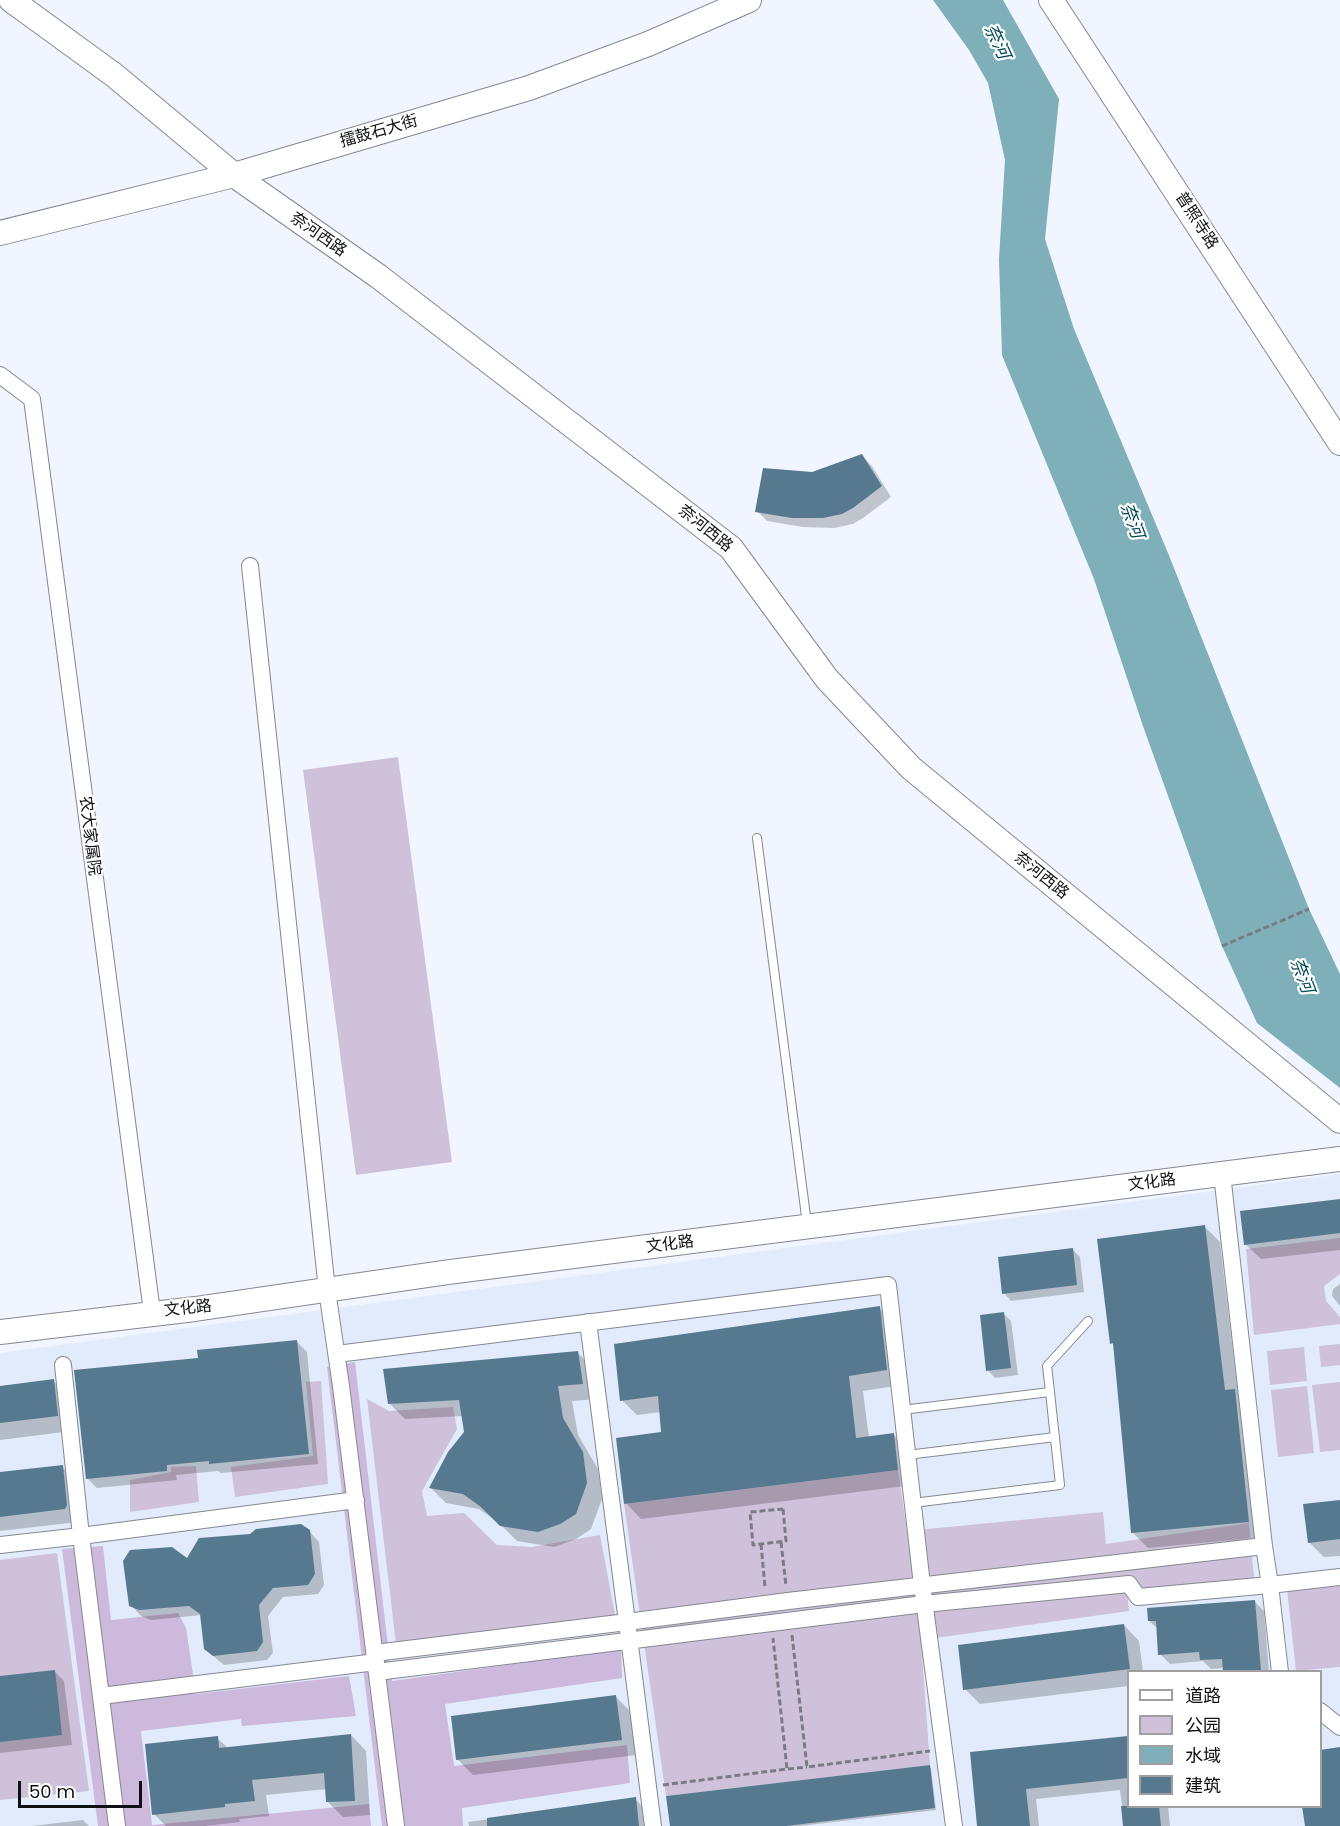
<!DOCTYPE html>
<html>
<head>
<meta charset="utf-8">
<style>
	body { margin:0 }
	#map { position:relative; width:1340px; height:1826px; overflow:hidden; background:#f0f5ff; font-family:Poppins,"Noto Sans SC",sans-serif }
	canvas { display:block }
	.legend { position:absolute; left:1127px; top:1670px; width:195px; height:138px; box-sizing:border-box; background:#fff; border:2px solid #9f9fa1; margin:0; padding:8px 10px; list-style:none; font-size:18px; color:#0e1013 }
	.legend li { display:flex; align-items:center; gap:12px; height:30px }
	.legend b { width:30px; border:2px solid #9f9fa1 }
	.scale { position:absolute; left:18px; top:1781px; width:124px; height:27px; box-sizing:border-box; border:3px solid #0e1013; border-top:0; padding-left:8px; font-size:18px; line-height:21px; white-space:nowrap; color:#0e1013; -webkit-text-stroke:4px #fff; paint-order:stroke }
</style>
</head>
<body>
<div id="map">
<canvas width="1340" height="1826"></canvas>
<ul class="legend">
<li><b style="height:8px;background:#fff"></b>道路</li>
<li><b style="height:16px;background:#cfc1da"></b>公园</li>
<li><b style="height:16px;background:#7fafb9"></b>水域</li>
<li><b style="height:16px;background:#56798f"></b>建筑</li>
</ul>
<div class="scale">50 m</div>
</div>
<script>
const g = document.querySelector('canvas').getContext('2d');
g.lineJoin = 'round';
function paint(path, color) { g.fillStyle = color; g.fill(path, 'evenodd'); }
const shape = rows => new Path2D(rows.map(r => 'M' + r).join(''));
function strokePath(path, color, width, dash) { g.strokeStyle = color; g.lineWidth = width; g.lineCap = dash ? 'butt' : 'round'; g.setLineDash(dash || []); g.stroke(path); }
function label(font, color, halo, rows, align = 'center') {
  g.font = font + ' Poppins,"Noto Sans SC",sans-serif'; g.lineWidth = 4.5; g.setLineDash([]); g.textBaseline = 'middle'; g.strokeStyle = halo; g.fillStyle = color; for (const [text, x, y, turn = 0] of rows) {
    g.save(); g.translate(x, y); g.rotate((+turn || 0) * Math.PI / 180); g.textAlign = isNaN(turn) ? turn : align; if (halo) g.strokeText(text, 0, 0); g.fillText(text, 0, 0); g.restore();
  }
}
const built = shape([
	[1340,1174,1340,1826,0,1826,0,1353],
	[1128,1672,1320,1672,1320,1806,1128,1806]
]);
const green = shape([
	[398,757,452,1162,356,1175,303,770],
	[1340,1238,1340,1274,1324,1286,1326,1301,1340,1317,1340,1324,1254,1335,1246,1249],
	[1340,1344,1340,1365,1321,1367,1319,1346],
	[1304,1347,1307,1381,1270,1385,1267,1351],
	[321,1381,328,1484,235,1497,231,1467,313,1456,306,1382],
	[1340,1382,1340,1450,1320,1452,1312,1385],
	[1307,1386,1314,1453,1278,1457,1271,1390],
	[367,1399,389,1411,453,1407,457,1429,422,1491,427,1516,464,1513,497,1545,532,1547,600,1535,615,1615,396,1644],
	[196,1466,199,1502,130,1512,130,1480,171,1472,171,1467],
	[898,1470,907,1531,1103,1512,1106,1544,1249,1523,1254,1578,1127,1593,1129,1611,921,1640,930,1765,666,1796,624,1504],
	[57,1553,89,1791,0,1800,0,1560],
	[1340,1583,1340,1667,1296,1671,1287,1589]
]);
const forest = shape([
	[355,1362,392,1681,621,1649,622,1678,445,1704,454,1766,627,1745,630,1783,462,1808,463,1826,382,1826,327,1367],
	[103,1546,111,1620,178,1613,186,1628,196,1694,349,1676,356,1716,242,1726,241,1719,141,1731,152,1825,369,1804,371,1826,98,1826,62,1549]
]);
const water = shape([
	[933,0,1003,0,1059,99,1045,239,1074,329,1168,553,1309,909,1340,974,1340,1088,1257,1023,1222,946,1144,729,1094,579,1002,355,999,259,1005,160,988,83,969,50]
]);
const shadow = shape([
	[862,456,872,466,891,497,863,518,853,524,834,528,803,527,767,521,757,511,812,474],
	[1340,1200,1340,1250,1261,1259,1245,1244],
	[1205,1227,1220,1242,1238,1394,1250,1406,1264,1537,1148,1548,1132,1532,1114,1346,1112,1343],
	[1072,1249,1080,1257,1084,1292,1011,1301,1004,1293],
	[1340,1284,1340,1306,1332,1296,1333,1289],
	[879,1308,895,1323,902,1385,863,1391,869,1438,893,1434,909,1450,913,1485,641,1519,626,1503,663,1433,661,1412,637,1415,622,1400],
	[1003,1313,1011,1321,1018,1375,995,1378,988,1370],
	[297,1342,307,1352,318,1464,221,1473,218,1471,176,1475,177,1480,97,1488,87,1478],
	[577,1352,593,1368,597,1399,572,1401,578,1435,598,1469,602,1499,591,1529,576,1539,554,1547,517,1541,498,1522,479,1509,446,1503,431,1488,466,1432,463,1416,405,1419,390,1404],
	[53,1381,69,1396,72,1431,0,1440,0,1387],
	[62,1467,76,1480,78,1522,0,1531,0,1474],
	[1340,1502,1340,1556,1324,1557,1309,1542],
	[309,1531,319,1542,324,1585,318,1594,283,1597,268,1616,273,1653,267,1660,224,1665,205,1649,201,1615,151,1620,141,1616,131,1605,187,1560],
	[1255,1602,1264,1611,1269,1672,1225,1672,1224,1668,1211,1669,1203,1661,1170,1664,1160,1654,1158,1629,1149,1621],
	[1124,1625,1139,1641,1143,1672,1128,1672,1128,1686,980,1704,965,1689],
	[54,1671,64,1681,72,1745,0,1753,0,1677],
	[616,1697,631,1712,636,1755,473,1775,457,1759],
	[351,1735,366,1751,370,1815,343,1817,327,1801,327,1789,266,1795,269,1816,239,1819,240,1822,205,1826,166,1826,154,1814,217,1738,228,1748],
	[1128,1737,1128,1806,1168,1806,1170,1826,1125,1826,1120,1790,1036,1799,1039,1826,979,1826,972,1753],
	[929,1767,931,1768,936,1810,800,1826,671,1826],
	[635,1799,650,1814,652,1826,469,1826,468,1822],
	[83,1820,89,1826,32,1826]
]);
const building = shape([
	[862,454,882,486,853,508,842,514,823,518,792,518,755,512,763,468,812,472],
	[1340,1199,1340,1233,1244,1245,1240,1211],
	[1205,1225,1225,1390,1235,1389,1249,1522,1131,1533,1113,1343,1110,1344,1097,1239],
	[1073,1248,1077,1285,1002,1294,998,1257],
	[880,1306,887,1370,849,1376,856,1438,894,1433,898,1470,624,1504,616,1438,661,1432,658,1396,620,1401,614,1344],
	[1004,1312,1011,1368,986,1371,980,1315],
	[297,1340,309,1454,209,1464,209,1461,167,1465,167,1471,86,1479,74,1370,198,1358,197,1350],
	[578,1351,583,1384,558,1386,563,1418,583,1452,587,1483,576,1514,560,1524,538,1532,500,1526,481,1507,463,1494,429,1488,448,1452,464,1432,459,1400,388,1404,383,1369],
	[54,1379,58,1416,0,1423,0,1386],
	[63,1465,67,1505,65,1509,0,1517,0,1472],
	[1340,1500,1340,1539,1308,1543,1303,1504],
	[301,1524,310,1530,315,1574,308,1585,273,1588,259,1605,263,1642,257,1651,213,1656,204,1649,200,1614,189,1606,139,1610,129,1606,123,1561,130,1550,172,1547,187,1558,199,1538,250,1534,256,1529],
	[1255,1600,1261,1671,1223,1671,1222,1659,1200,1660,1199,1652,1158,1655,1156,1621,1148,1621,1147,1608],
	[1124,1624,1130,1669,963,1690,958,1645],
	[55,1670,62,1735,0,1742,0,1676],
	[616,1695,622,1740,456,1760,451,1716],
	[351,1734,355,1801,326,1802,324,1773,252,1780,255,1801,225,1804,225,1807,152,1815,145,1744,218,1736,219,1748],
	[1128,1736,1128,1778,1026,1789,1030,1826,977,1826,970,1752],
	[1340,1747,1340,1826,1305,1826,1302,1806,1320,1806,1320,1750],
	[930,1765,935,1808,786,1826,670,1826,666,1796],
	[636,1797,639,1826,487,1826,487,1818],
	[1121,1806,1159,1806,1161,1826,1123,1826]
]);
const path = shape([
	[1222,946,1309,909],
	[783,1509,786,1541,753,1545,750,1512,783,1509],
	[781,1542,786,1586],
	[761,1544,765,1587],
	[792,1635,807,1767,930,1751],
	[788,1769,807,1767],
	[663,1785,787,1769,773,1638]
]);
const lane = shape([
	[757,838,807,1224],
	[1050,1392,1047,1366,1088,1321],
	[902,1410,1050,1392,1060,1485,913,1503],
	[907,1455,1055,1437]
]);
const street = shape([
	[0,375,32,399,152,1312],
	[250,566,327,1290,341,1386,396,1826],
	[337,1354,888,1285,922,1585,954,1826],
	[0,1545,81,1536,63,1365],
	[375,1653,627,1622,588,1322],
	[377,1672,924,1604,1129,1584,1138,1597,1270,1585,1264,1546],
	[1280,1672,1270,1585,1340,1577],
	[101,1696,376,1662],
	[1320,1711,1340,1727],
	[117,1826,81,1536,356,1500],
	[653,1826,627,1622,788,1601,1264,1546,1222,1174]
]);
const secondary = shape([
	[11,0,114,75,234,175,378,276,731,548,827,679,911,768,1340,1121],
	[1051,0,1340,443],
	[0,233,234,175,529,88,648,44,749,0],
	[0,1332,195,1309,449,1272,1340,1159]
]);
const streetNames = [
	["擂鼓石大街",379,132,-16],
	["普照寺路",1196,221,57],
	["奈河西路",318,235,35],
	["奈河西路",705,529,39],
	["农大家属院",89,836,83],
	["奈河西路",1041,876,39],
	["文化路",1152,1183,-7],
	["文化路",670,1245,-7],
	["文化路",188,1309,-6]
];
const waterNames = [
	["奈河",996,42,65],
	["奈河",1131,521,70],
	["奈河",1301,976,69]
];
paint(built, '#e1ebfb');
paint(green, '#cfc1da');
paint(forest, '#cdb9dc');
paint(water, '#7fafb9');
paint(shadow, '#0003');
paint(building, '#56798f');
strokePath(lane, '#848991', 10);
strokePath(street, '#848991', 18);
strokePath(secondary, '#848991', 26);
strokePath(path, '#797c82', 3, [6, 3]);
strokePath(lane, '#fff', 8);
strokePath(street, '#fff', 16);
strokePath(secondary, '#fff', 24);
label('16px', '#0e1013', '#fff', streetNames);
label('italic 18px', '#004a55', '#fff', waterNames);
</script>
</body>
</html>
